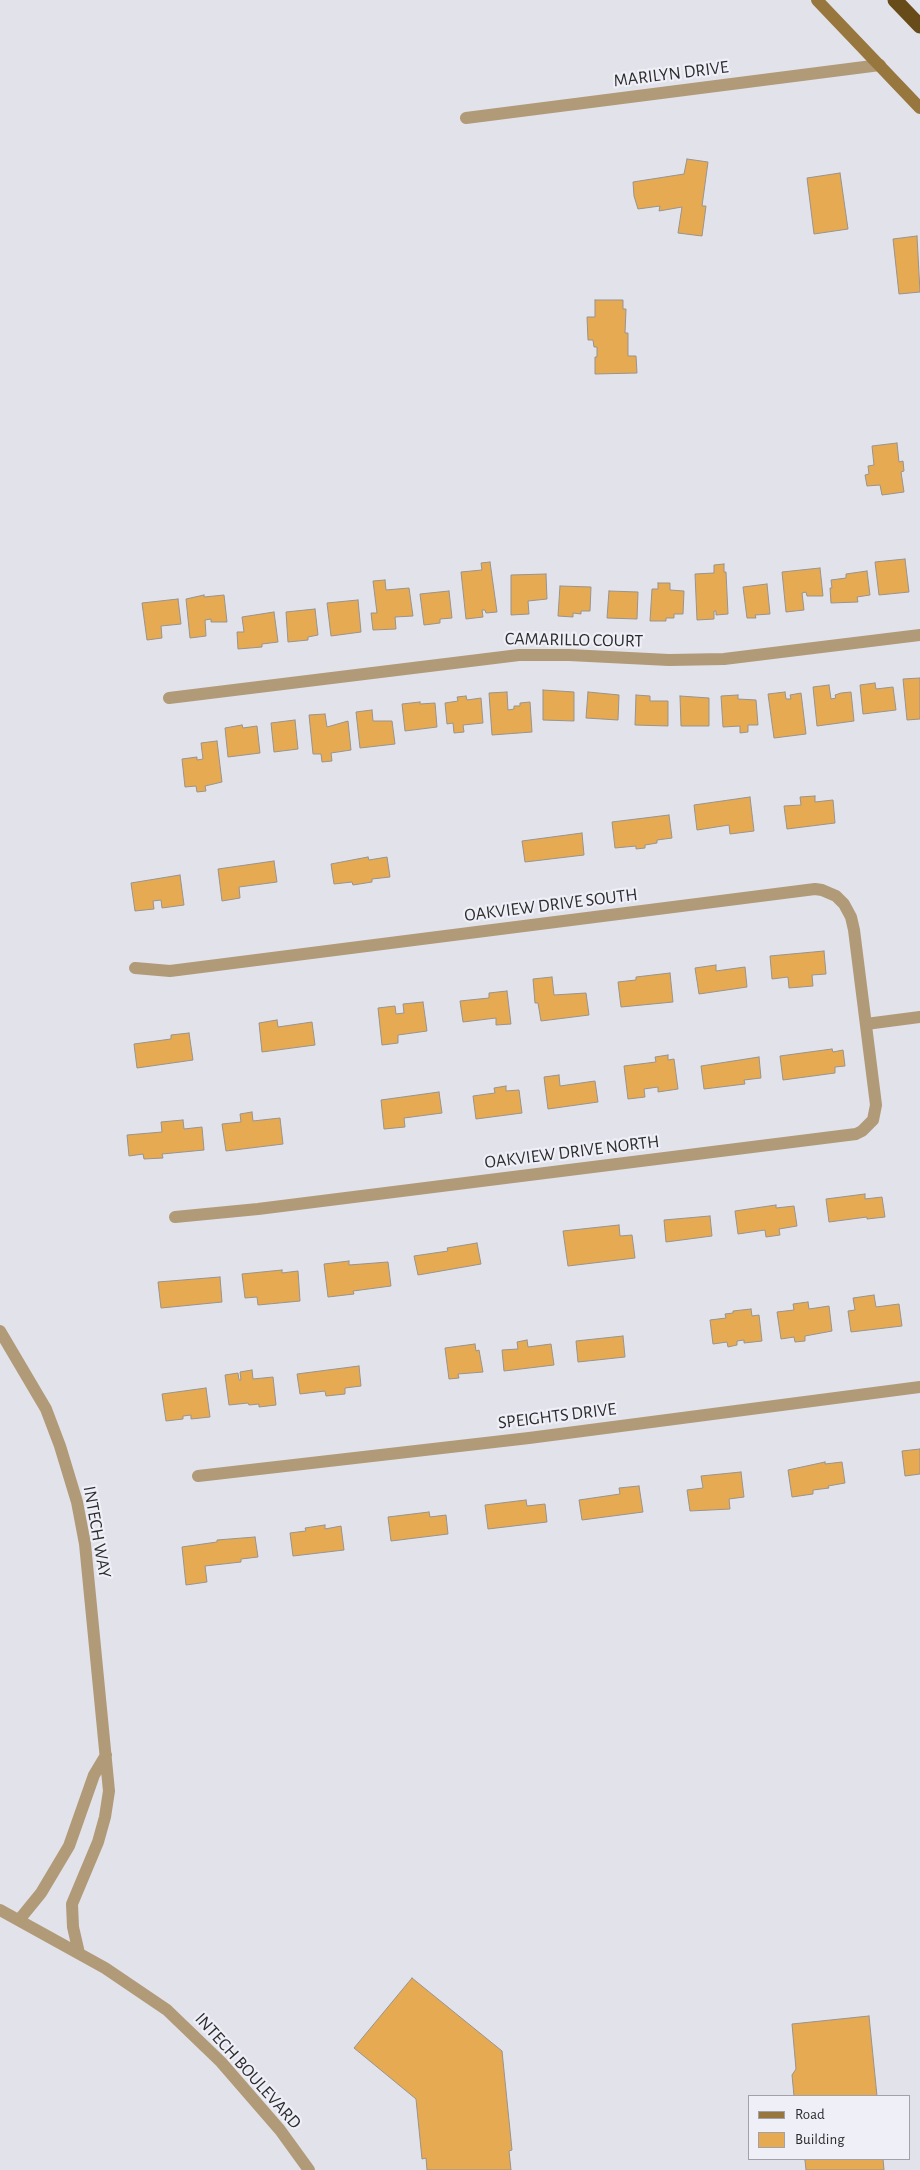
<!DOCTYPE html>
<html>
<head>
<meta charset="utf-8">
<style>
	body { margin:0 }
	#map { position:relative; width:920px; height:2170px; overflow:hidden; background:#e2e2ea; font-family:"Alegreya Sans",sans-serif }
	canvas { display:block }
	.legend { position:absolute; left:748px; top:2095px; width:162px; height:65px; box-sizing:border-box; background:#efeff7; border:1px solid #a1a1a7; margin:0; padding:6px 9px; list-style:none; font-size:15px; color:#2d2d30 }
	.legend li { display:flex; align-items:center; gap:10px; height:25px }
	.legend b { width:25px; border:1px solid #a1a1a7 }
</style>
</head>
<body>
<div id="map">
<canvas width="920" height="2170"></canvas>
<ul class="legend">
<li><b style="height:6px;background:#98773e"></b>Road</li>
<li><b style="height:14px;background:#e6aa53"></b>Building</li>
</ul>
</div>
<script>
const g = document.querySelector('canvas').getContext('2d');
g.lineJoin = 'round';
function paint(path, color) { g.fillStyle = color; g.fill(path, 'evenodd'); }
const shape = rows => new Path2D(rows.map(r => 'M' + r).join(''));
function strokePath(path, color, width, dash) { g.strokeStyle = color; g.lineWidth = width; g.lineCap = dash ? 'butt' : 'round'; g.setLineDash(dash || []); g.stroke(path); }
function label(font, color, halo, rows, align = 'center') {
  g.font = font + ' "Alegreya Sans",sans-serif'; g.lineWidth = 4.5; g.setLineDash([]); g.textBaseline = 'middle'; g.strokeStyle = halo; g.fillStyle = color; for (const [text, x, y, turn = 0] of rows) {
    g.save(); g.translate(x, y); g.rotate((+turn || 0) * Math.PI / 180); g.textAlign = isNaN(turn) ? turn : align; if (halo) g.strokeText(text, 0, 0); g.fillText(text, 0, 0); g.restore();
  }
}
const building = shape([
	[687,159,708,162,702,206,706,206,702,236,678,233,682,207,659,211,660,206,638,209,634,196,633,182,684,174,687,159],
	[840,173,848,229,814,234,807,178,840,173],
	[917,236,920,292,899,294,893,239,917,236],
	[595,300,623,300,623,309,626,309,625,333,628,333,628,356,636,356,637,373,595,374,595,357,597,357,597,347,594,347,593,340,588,340,587,317,595,317,595,300],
	[897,443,899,462,903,461,904,471,901,472,904,492,882,495,880,485,867,486,865,475,869,474,868,466,874,465,872,446,897,443],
	[905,559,909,592,879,595,875,562,905,559],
	[490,562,497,612,486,613,485,610,482,610,483,617,466,619,461,572,482,570,481,563,490,562],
	[724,564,724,572,726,572,728,614,716,615,716,611,714,611,714,619,697,620,695,574,714,573,714,565,724,564],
	[820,568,823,596,807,596,806,592,802,593,804,610,786,612,782,572,820,568],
	[867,571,870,595,857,597,858,602,831,603,830,588,832,588,831,580,846,578,846,574,867,571],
	[546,574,547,599,528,601,529,614,511,615,511,575,546,574],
	[385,580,386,590,409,588,413,616,395,617,396,629,373,630,371,613,377,613,373,581,385,580],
	[658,583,670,583,670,590,684,591,683,614,674,614,674,618,666,618,666,621,650,621,652,589,658,589,658,583],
	[767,584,770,614,755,615,756,618,747,618,743,587,767,584],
	[560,586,591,587,590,611,581,611,581,614,573,613,573,617,558,616,560,586],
	[449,591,452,618,440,619,440,623,424,625,420,594,449,591],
	[609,591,638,592,637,619,607,618,609,591],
	[204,595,204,597,224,595,227,622,211,622,211,619,205,620,206,636,190,638,186,599,204,595],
	[178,599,181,624,161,626,162,638,147,640,142,603,178,599],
	[358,600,361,632,331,636,327,603,358,600],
	[315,609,318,635,308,637,308,640,288,642,286,612,315,609],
	[274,612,278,642,262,644,262,647,238,649,237,632,244,632,242,617,274,612],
	[920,678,920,719,907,720,903,679,920,678],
	[875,683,876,689,893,687,896,710,863,714,860,685,875,683],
	[829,685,831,699,836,698,835,695,841,693,851,692,854,721,817,726,813,687,829,685],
	[543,690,574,692,574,721,543,720,543,690],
	[507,692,508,710,514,709,514,706,520,706,520,703,530,702,532,732,492,735,489,693,507,692],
	[588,692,619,695,618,720,586,718,588,692],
	[785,692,786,699,791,699,790,695,801,693,806,734,774,738,768,694,785,692],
	[636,695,650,696,650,701,668,701,668,726,635,725,636,695],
	[738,695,738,699,756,700,758,725,748,725,748,732,740,733,740,726,723,727,721,696,738,695],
	[466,696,467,700,481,698,483,723,463,725,464,732,454,733,453,723,447,724,445,703,458,701,457,697,466,696],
	[680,696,709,698,709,726,681,726,680,696],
	[420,702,420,704,435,703,437,727,405,731,402,704,420,702],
	[372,710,373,721,392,721,395,744,360,748,356,712,372,710],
	[325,714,327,727,348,721,351,750,331,753,332,761,322,762,321,754,313,754,309,715,325,714],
	[295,720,298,749,274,752,271,723,295,720],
	[242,725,243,728,257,726,260,753,228,757,225,728,242,725],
	[217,741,222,782,205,786,206,791,197,792,196,786,185,787,182,759,197,757,197,760,203,759,201,743,217,741],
	[815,796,815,802,833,800,835,823,787,829,784,806,801,805,800,797,815,796],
	[750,797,754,831,730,834,729,825,697,830,694,805,750,797],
	[669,815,672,838,657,840,657,843,645,845,645,848,636,849,636,846,615,848,612,822,669,815],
	[582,833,584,855,525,862,522,841,582,833],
	[368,857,369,860,387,857,390,877,372,879,372,882,353,885,352,882,334,884,331,864,368,857],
	[274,861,277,882,239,887,240,898,222,901,218,869,274,861],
	[180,875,184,905,162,908,161,900,153,901,154,909,135,911,131,883,180,875],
	[824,951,826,974,812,975,813,986,789,988,788,977,772,979,770,956,824,951],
	[716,965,716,971,745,967,747,987,699,994,695,968,716,965],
	[670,973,673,1002,621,1007,618,982,636,980,636,977,670,973],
	[552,977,554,995,586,993,589,1015,541,1021,538,1003,535,1003,533,979,552,977],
	[507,991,511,1024,496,1025,496,1018,463,1022,460,1001,489,998,489,993,507,991],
	[423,1002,427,1031,398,1035,398,1043,382,1045,378,1008,395,1006,396,1014,404,1013,403,1004,423,1002],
	[277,1020,278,1027,312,1022,315,1045,262,1052,259,1023,277,1020],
	[189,1033,193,1060,137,1068,134,1044,171,1039,171,1035,189,1033],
	[832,1049,833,1052,843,1050,845,1066,835,1067,835,1073,783,1080,780,1056,832,1049],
	[668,1055,668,1060,674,1059,678,1089,658,1092,658,1087,644,1089,645,1097,628,1099,624,1066,656,1062,655,1057,668,1055],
	[759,1057,761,1078,744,1080,745,1084,704,1089,701,1066,759,1057],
	[559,1075,560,1086,595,1081,598,1102,548,1109,544,1077,559,1075],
	[506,1086,506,1091,519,1090,522,1113,476,1119,473,1096,495,1093,494,1088,506,1086],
	[439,1092,442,1113,404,1118,405,1127,384,1129,381,1100,439,1092],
	[252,1112,253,1121,280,1118,283,1144,226,1151,222,1124,241,1122,240,1114,252,1112],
	[183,1120,184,1129,202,1127,204,1150,162,1154,163,1158,144,1159,143,1154,129,1156,127,1135,162,1132,161,1122,183,1120],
	[865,1194,865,1199,882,1197,885,1217,867,1219,867,1217,829,1222,826,1199,865,1194],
	[776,1205,776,1208,794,1206,797,1226,779,1229,780,1235,766,1237,765,1230,738,1234,735,1211,776,1205],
	[710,1216,712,1236,666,1242,664,1220,710,1216],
	[619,1225,620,1236,632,1235,635,1258,568,1266,563,1231,619,1225],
	[477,1243,481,1264,418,1275,414,1256,448,1251,447,1248,477,1243],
	[349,1261,349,1265,388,1262,391,1286,353,1291,354,1294,328,1297,324,1264,349,1261],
	[282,1270,282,1273,298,1271,300,1301,258,1305,257,1297,245,1298,242,1274,282,1270],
	[220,1277,222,1302,161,1308,158,1282,220,1277],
	[874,1295,876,1307,899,1304,902,1326,851,1332,848,1311,855,1310,853,1298,874,1295],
	[808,1302,809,1309,829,1306,832,1331,805,1336,805,1341,795,1342,794,1337,781,1339,777,1312,794,1310,793,1304,808,1302],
	[751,1309,752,1316,759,1315,762,1341,744,1343,744,1340,737,1341,737,1345,728,1347,727,1342,713,1344,710,1320,726,1318,725,1314,733,1313,733,1311,751,1309],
	[623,1336,625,1357,578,1362,576,1341,623,1336],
	[527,1340,528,1347,551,1344,554,1365,504,1371,502,1350,518,1349,517,1342,527,1340],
	[475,1344,476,1351,479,1350,483,1372,458,1374,459,1378,449,1379,445,1348,475,1344],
	[359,1366,361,1386,345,1388,345,1394,326,1396,325,1391,300,1394,297,1374,359,1366],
	[252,1370,253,1379,273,1377,276,1405,259,1407,259,1404,249,1405,248,1403,229,1405,225,1375,238,1373,239,1380,241,1380,240,1372,252,1370],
	[206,1388,210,1417,191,1419,191,1415,183,1416,183,1419,166,1421,162,1394,206,1388],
	[920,1449,920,1474,905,1476,902,1451,920,1449],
	[825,1462,825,1464,842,1462,845,1483,828,1486,829,1488,813,1490,813,1494,792,1497,788,1470,825,1462],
	[741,1472,744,1497,729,1499,730,1509,690,1511,687,1490,703,1488,701,1476,741,1472],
	[639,1486,643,1512,582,1520,579,1500,620,1494,619,1488,639,1486],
	[526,1500,527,1506,545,1504,547,1522,488,1529,485,1505,526,1500],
	[429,1512,430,1517,446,1515,448,1534,391,1541,388,1517,429,1512],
	[325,1525,325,1529,341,1526,344,1550,293,1556,290,1533,306,1531,305,1528,325,1525],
	[255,1537,258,1557,241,1559,241,1562,205,1566,207,1582,186,1585,182,1547,217,1542,217,1540,255,1537],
	[412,1978,502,2051,512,2150,509,2151,511,2170,427,2170,426,2158,422,2159,416,2099,354,2048,412,1978],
	[869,2016,877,2096,794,2096,792,2075,796,2069,792,2024,869,2016],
	[803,2159,883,2159,884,2170,806,2170,805,2160,803,2159]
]);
const minor = shape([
	[466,118,880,65],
	[169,698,519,655,569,655,669,660,724,659,920,635],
	[135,968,170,971,815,889,822,890,836,896,844,904,851,917,854,930,876,1105,873,1120,862,1131,856,1134,258,1209,175,1217],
	[866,1024,920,1017],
	[0,1331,46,1409,60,1446,77,1502,85,1544,109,1791,105,1817,98,1842,72,1904,73,1927,79,1953],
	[198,1476,529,1438,920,1387],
	[0,1910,105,1968,167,2010,221,2062,280,2130,309,2170],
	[19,1920,41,1893,69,1846,94,1775,106,1755]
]);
const secondary = shape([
	[817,0,920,108]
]);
const motorway = shape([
	[895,0,920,26]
]);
const streetNames = [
	["MARILYN DRIVE",671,74,-7],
	["CAMARILLO COURT",574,640,1],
	["OAKVIEW DRIVE SOUTH",551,905,-7],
	["OAKVIEW DRIVE NORTH",572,1152,-7],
	["SPEIGHTS DRIVE",557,1416,-7],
	["INTECH WAY",97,1532,80],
	["INTECH BOULEVARD",248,2071,48]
];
paint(building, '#e6aa53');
strokePath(building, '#98938d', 1);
strokePath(minor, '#b19a77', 12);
strokePath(secondary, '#98773e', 12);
strokePath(motorway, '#674c1a', 15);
label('18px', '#2d2d30', '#efeff7', streetNames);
</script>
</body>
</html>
